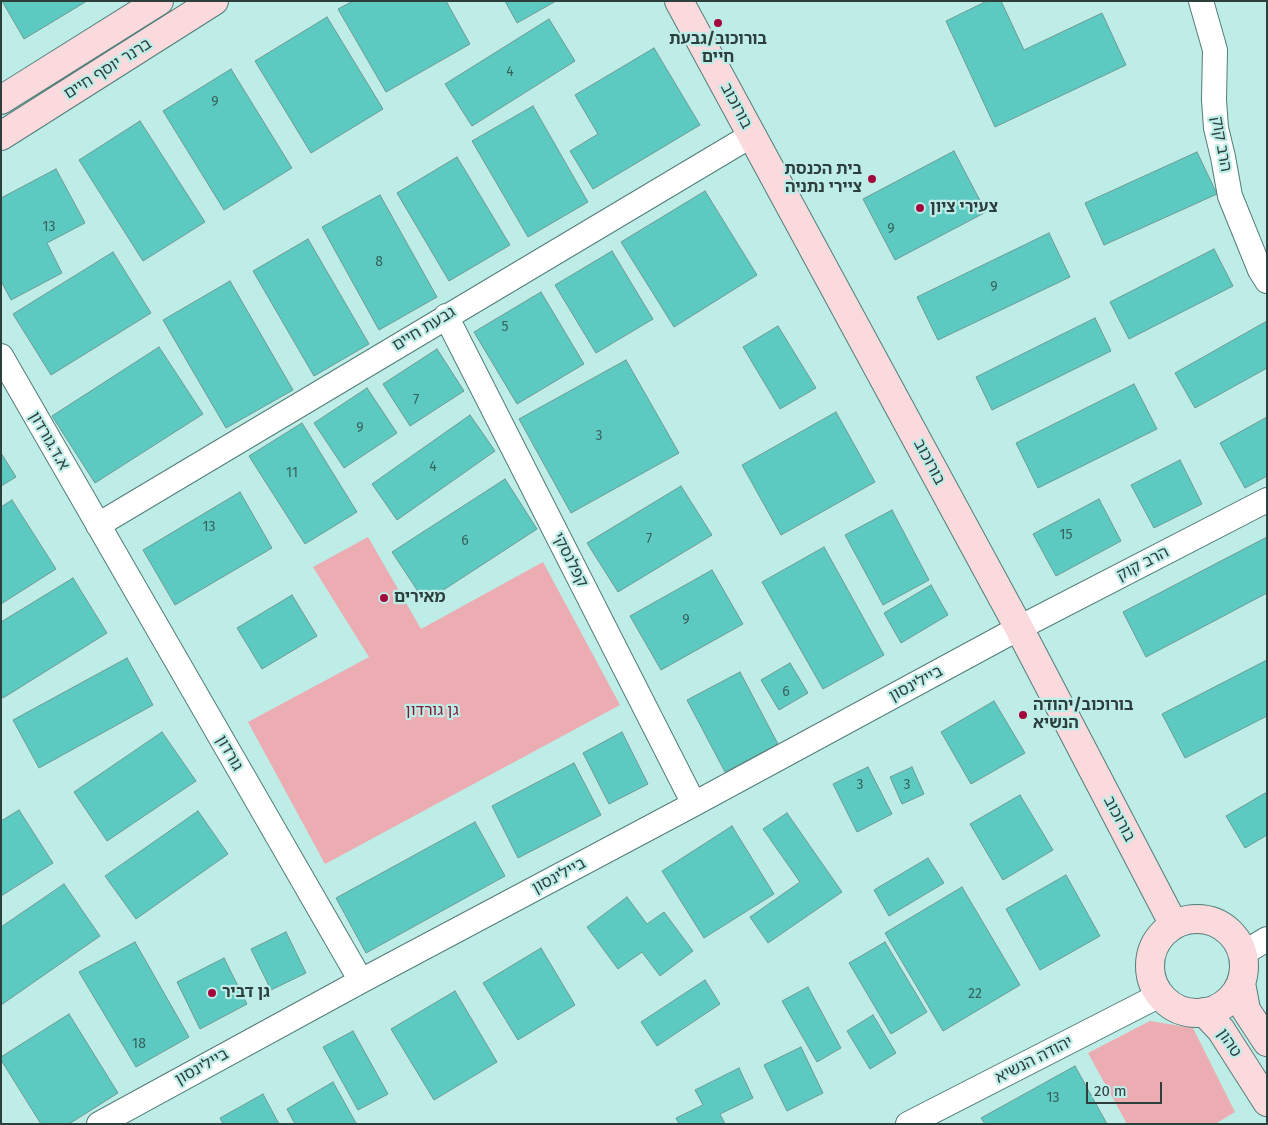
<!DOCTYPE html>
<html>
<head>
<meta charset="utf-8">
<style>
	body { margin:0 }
	#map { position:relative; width:1268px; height:1125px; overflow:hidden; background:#beece7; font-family:"Fira Sans",sans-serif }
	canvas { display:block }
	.frame { position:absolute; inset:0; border:2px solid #2c3f3d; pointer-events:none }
	.scale { position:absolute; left:1086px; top:1082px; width:76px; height:22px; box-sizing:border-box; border:2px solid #2c3f3d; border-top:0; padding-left:6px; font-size:15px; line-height:18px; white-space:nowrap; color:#2c3f3d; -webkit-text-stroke:4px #beece7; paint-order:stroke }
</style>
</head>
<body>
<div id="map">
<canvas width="1268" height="1125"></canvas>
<div class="frame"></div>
<div class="scale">20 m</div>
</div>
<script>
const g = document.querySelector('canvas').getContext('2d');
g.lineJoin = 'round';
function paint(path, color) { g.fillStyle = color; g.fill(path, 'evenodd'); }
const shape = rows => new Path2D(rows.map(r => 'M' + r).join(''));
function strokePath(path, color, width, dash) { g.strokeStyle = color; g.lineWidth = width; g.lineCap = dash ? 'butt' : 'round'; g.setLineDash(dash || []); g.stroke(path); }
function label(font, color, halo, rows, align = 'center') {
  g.font = font + ' "Fira Sans","Noto Sans Hebrew",sans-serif'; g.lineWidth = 4.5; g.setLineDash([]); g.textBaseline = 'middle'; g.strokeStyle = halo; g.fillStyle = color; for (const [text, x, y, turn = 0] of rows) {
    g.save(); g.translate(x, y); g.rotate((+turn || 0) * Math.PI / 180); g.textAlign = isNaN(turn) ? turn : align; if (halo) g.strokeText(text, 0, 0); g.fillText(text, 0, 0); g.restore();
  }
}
const green = shape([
	[368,537,421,629,543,562,620,705,325,864,248,722,369,657,313,567],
	[1150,1021,1193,1028,1235,1112,1215,1124,1127,1124,1088,1053]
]);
const building = shape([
	[2,1,87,1,24,39,2,1],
	[353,1,446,1,470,44,386,92,338,9,353,1],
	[505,1,556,1,517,23,505,1],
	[987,1,1001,1,1024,50,1102,13,1126,65,995,127,946,21,987,1],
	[327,17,383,109,311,153,255,61,327,17],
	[549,19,575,61,472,126,445,84,549,19],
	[654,48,700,125,593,189,570,151,598,134,575,95,654,48],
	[231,69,292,168,224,210,163,111,231,69],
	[533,106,588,202,528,237,472,141,533,106],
	[140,121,205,222,143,261,79,160,140,121],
	[954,151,986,212,895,260,863,199,954,151],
	[1197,152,1217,194,1104,245,1085,203,1197,152],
	[457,157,510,245,449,281,397,193,457,157],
	[56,169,85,223,47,243,62,273,11,300,1,281,1,198,56,169],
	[705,191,757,275,674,327,621,242,705,191],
	[380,195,437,297,379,330,322,227,380,195],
	[1049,233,1070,277,938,340,917,297,1049,233],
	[308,239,369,344,314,376,253,271,308,239],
	[1214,249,1233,286,1129,339,1110,302,1214,249],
	[612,251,653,319,596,353,555,285,612,251],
	[113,252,151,313,51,375,13,314,113,252],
	[230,281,293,390,226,428,163,320,230,281],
	[541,292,584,364,517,404,474,332,541,292],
	[1095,318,1111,351,992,410,976,377,1095,318],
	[1267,321,1267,368,1195,408,1175,373,1267,321],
	[778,326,816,388,780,409,743,347,778,326],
	[159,347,203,414,95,483,52,416,159,347],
	[437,349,464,391,410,426,383,384,437,349],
	[626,360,679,453,571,513,519,419,626,360],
	[1134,384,1157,429,1038,488,1016,443,1134,384],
	[367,388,397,433,344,468,314,423,367,388],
	[836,412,875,482,781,535,742,465,836,412],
	[470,415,495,451,397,520,372,484,470,415],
	[1267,417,1267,476,1245,488,1220,443,1267,417],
	[302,423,357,512,305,544,249,456,302,423],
	[1,453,16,477,1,486,1,453],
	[1180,460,1202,504,1154,528,1131,485,1180,460],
	[505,479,537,529,425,602,392,552,505,479],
	[681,486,712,535,618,592,587,543,681,486],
	[240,492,272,548,175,605,143,550,240,492],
	[1099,499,1121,541,1056,576,1033,534,1099,499],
	[12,500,56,569,1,604,1,507,12,500],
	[892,510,929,580,883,605,845,535,892,510],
	[1267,537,1267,593,1146,657,1123,612,1267,537],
	[824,547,884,655,823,689,762,582,824,547],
	[712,570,743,624,661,670,630,616,712,570],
	[73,578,107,633,3,698,1,694,1,622,73,578],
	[931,585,948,615,901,643,884,613,931,585],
	[292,595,317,636,262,669,237,628,292,595],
	[127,658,153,705,39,768,13,720,127,658],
	[1267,660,1267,716,1185,758,1162,714,1267,660],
	[790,663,808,693,779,710,761,680,790,663],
	[740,672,778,744,725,772,687,700,740,672],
	[994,701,1025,753,971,784,941,732,994,701],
	[162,732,196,781,107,841,74,792,162,732],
	[622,732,648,784,609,804,583,753,622,732],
	[574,763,601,815,518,858,492,806,574,763],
	[868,767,892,814,857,832,833,784,868,767],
	[912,767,924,794,902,804,890,777,912,767],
	[1267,792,1267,835,1245,848,1226,816,1267,792],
	[1020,795,1053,850,1003,880,970,824,1020,795],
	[19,810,53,863,1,896,1,821,19,810],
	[198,811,228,854,136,919,105,876,198,811],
	[787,813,842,892,768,943,750,917,800,882,763,829,787,813],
	[475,822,505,876,366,953,336,898,475,822],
	[732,826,774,894,704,938,662,871,732,826],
	[928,858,944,883,889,916,874,890,928,858],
	[1066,875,1100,936,1040,970,1006,909,1066,875],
	[64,884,100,936,1,1005,1,927,64,884],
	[962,887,1020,985,943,1031,885,933,962,887],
	[627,897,647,924,664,912,693,951,660,976,642,952,618,969,587,927,627,897],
	[286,932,306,973,271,990,251,949,286,932],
	[135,942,189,1037,136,1067,79,972,135,942],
	[885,942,927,1012,891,1034,849,963,885,942],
	[541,948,575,1005,518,1040,483,983,541,948],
	[224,958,247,1004,200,1029,177,982,224,958],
	[705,980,720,1004,657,1046,641,1022,705,980],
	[808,987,841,1048,817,1062,782,1001,808,987],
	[455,991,497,1062,434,1100,391,1029,455,991],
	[69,1014,118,1093,69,1124,41,1124,1,1060,1,1057,69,1014],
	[873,1015,896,1053,870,1069,847,1031,873,1015],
	[353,1031,388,1094,358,1110,323,1047,353,1031],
	[801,1047,823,1093,787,1111,764,1065,801,1047],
	[1075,1066,1107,1124,985,1124,981,1118,1075,1066],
	[739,1068,753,1098,720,1114,725,1124,679,1124,676,1118,703,1105,695,1090,739,1068],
	[333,1082,356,1123,354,1124,295,1124,287,1109,333,1082],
	[263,1094,279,1124,223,1124,220,1118,263,1094]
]);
const street = shape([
	[1201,1,1215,50,1214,100,1216,128,1223,157,1230,196,1260,270,1267,281],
	[446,316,694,804],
	[1,356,361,981],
	[98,525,752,135],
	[1242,954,1267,939],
	[99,1124,361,981,694,804,1019,628,1267,500],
	[908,1124,1160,995]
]);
const secondary = shape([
	[679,1,1019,628,1174,925],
	[1,100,159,1],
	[1,136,214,1],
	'1150 966a47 47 0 1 1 94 0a47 47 0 1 1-94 0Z',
	[1241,983,1246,1010,1267,1042],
	[1204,1012,1221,1030,1267,1102]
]);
const markers = [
	[718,23,5,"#a3063b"],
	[872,179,5,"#a3063b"],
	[920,208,5,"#a3063b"],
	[384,598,5,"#a3063b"],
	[1023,715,5,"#a3063b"],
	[212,993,5,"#a3063b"]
];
const numberNames = [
	["4",510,72],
	["9",215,102],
	["13",49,227],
	["9",891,229],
	["8",379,262],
	["9",994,287],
	["5",505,327],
	["7",416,400],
	["9",360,428],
	["3",599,436],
	["4",433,467],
	["11",292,473],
	["13",209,527],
	["15",1066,535],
	["7",649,539],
	["6",465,541],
	["9",686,620],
	["6",786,692],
	["3",860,785],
	["3",907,785],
	["22",975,994],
	["18",139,1044],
	["13",1053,1098]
];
const poiNames = [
	["בורוכוב/גבעת",718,40,"center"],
	["חיים",718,58,"center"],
	["בית הכנסת",862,170,"right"],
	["ציירי נתניה",862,188,"right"],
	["צעירי ציון",930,208],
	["מאירים",394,598],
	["בורוכוב/יהודה",1033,706],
	["הנשיא",1033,724],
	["גן דביר",222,993]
];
const streetNames = [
	["ברנר יוסף חיים",108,69,-32],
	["בורוכוב",736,106,62],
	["הרב קוק",1221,144,80],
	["גבעת חיים",424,329,-31],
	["א.ד.גורדון",49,441,60],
	["בורוכוב",929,462,62],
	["קפלנסקי",570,560,63],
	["הרב קוק",1143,564,-27],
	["ביילינסון",916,684,-28],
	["גורדון",229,753,60],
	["בורוכוב",1119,819,62],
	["ביילינסון",559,876,-28],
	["טהון",1229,1043,56],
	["יהודה הנשיא",1034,1060,-27],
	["ביילינסון",202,1067,-29]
];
const parkNames = [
	["גן גורדון",432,711]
];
paint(green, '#ebacb2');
paint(building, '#5ccac1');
strokePath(building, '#6d9a95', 1);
strokePath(street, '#527d79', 26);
strokePath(secondary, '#527d79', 30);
strokePath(street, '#fff', 24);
strokePath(secondary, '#fbdade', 28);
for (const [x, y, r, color] of markers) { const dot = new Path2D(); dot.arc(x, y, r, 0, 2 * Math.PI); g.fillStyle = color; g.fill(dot); strokePath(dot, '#beece7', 2); }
label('14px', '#38625e', null, numberNames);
label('bold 16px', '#2c3f3d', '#beece7', poiNames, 'left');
label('16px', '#2c3f3d', '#beece7', streetNames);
label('16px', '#7d1b32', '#beece7', parkNames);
</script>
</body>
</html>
